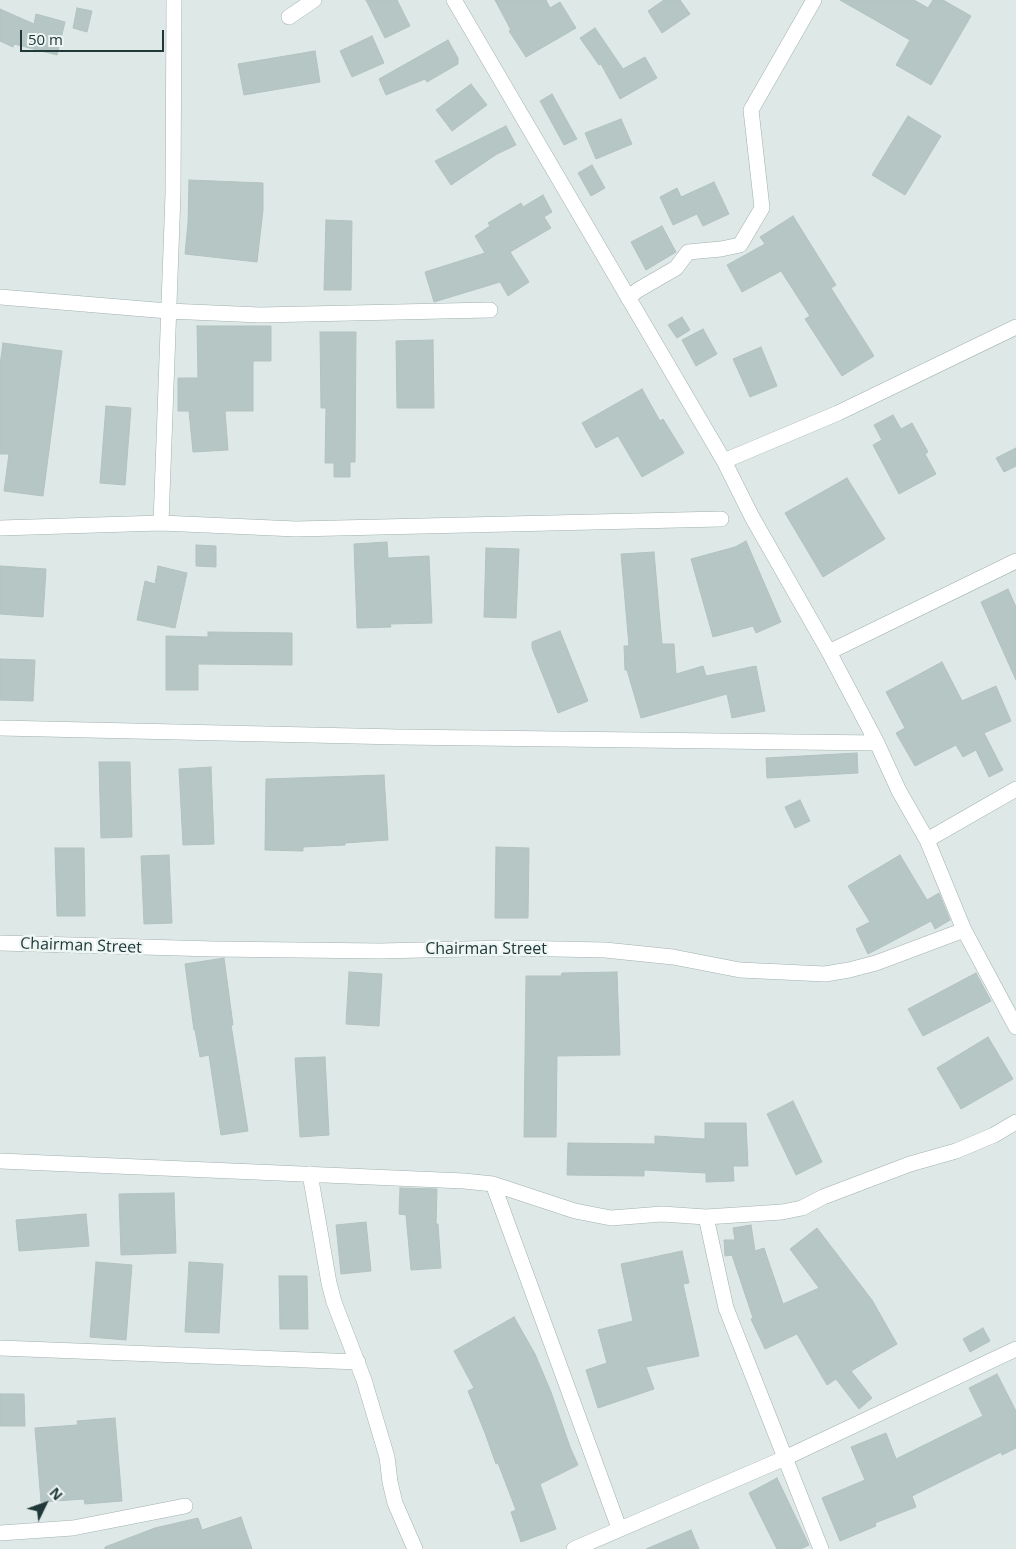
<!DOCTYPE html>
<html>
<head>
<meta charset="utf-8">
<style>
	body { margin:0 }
	#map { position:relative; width:1016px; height:1549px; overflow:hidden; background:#dee9e7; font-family:"Open Sans",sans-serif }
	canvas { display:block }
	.north { position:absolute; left:20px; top:1479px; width:50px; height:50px; -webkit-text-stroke:4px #eef6f4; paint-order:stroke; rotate:48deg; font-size:14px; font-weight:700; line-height:20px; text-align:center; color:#203838 }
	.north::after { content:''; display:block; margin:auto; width:18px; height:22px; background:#203838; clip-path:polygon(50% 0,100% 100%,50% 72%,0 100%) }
	.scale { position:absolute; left:20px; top:30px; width:144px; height:22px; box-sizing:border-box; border:2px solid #203838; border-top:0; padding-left:6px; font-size:15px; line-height:18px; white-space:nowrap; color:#203838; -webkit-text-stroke:4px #eef6f4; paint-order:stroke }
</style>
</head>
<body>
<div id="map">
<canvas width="1016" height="1549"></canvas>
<div class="north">N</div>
<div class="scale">50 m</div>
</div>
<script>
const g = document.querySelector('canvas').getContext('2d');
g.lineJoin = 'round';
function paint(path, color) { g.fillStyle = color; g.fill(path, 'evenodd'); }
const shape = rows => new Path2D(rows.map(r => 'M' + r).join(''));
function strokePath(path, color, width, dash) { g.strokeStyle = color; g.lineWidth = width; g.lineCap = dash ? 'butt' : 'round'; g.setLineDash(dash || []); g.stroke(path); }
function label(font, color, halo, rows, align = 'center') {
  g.font = font + ' "Open Sans",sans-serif'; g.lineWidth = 5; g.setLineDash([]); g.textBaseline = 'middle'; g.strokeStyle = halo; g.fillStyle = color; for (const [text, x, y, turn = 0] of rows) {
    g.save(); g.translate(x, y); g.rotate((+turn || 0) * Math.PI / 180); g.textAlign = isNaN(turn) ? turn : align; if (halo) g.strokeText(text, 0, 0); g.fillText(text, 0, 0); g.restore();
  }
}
const building = shape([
	[366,0,397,0,410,26,385,38,366,0],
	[495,0,546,0,550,8,560,2,576,28,526,57,509,31,511,30,495,0],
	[664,0,680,0,690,14,662,33,648,11,664,0],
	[840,0,914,0,928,8,933,0,943,0,971,16,931,85,896,65,910,40,840,0],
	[77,8,92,11,87,32,73,28,77,8],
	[0,9,34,24,36,14,65,22,57,55,14,44,13,47,0,41,0,9],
	[595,28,623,69,645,57,657,78,620,99,601,64,599,65,580,38,595,28],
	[372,36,384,63,352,77,340,51,372,36],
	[448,40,458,58,458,64,427,82,425,79,386,95,379,79,448,40],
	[315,51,320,82,244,95,238,64,315,51],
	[471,84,487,105,452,131,436,110,471,84],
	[552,94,577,139,564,145,540,101,552,94],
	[908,116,941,136,905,195,872,175,908,116],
	[621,119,632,144,596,159,585,133,621,119],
	[506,126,516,145,497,154,451,185,435,161,506,126],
	[592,165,605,188,591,196,578,173,592,165],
	[189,180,263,183,263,210,257,262,185,254,188,223,189,180],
	[714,182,729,214,703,226,697,214,673,225,660,197,677,188,681,197,714,182],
	[543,195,552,212,544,217,551,228,510,252,529,282,508,296,500,282,434,302,425,272,485,253,475,236,490,226,488,223,521,203,523,207,543,195],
	[793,216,836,285,831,288,874,356,842,376,805,319,810,316,781,271,742,292,727,265,765,244,760,237,793,216],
	[326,220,352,221,351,290,324,290,326,220],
	[662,226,676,252,646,270,631,242,662,226],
	[682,317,690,330,677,338,668,325,682,317],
	[197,326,271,326,271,361,253,361,253,411,225,411,228,450,193,452,189,411,178,411,178,378,198,378,197,326],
	[703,329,717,354,696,366,682,340,703,329],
	[320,332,356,332,355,462,350,462,350,477,334,477,334,463,325,463,326,408,321,408,320,332],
	[433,340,434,408,397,408,396,341,433,340],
	[3,343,62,351,43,496,4,491,9,454,0,454,0,365,3,343],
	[761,347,777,386,750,397,733,359,761,347],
	[642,389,660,421,663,419,684,453,642,477,618,436,596,448,582,423,642,389],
	[106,406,131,408,125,485,100,483,106,406],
	[893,415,901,429,912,423,928,452,925,454,936,474,899,494,873,445,882,440,874,425,893,415],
	[1016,448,1016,466,1004,472,996,458,1016,448],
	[847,478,885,539,823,577,785,513,847,478],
	[746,541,781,622,756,633,753,626,713,637,691,559,735,547,746,541],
	[387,542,388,558,429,556,432,623,390,624,391,627,357,628,354,544,387,542],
	[196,545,216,546,216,567,196,566,196,545],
	[486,548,519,549,516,618,484,617,486,548],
	[654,552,662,644,674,644,676,674,703,666,706,676,756,666,765,711,732,718,727,694,641,718,627,670,625,670,624,646,629,646,621,554,654,552],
	[0,566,46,569,43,617,0,614,0,566],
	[158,566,187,573,175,628,137,620,145,581,155,584,158,566],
	[1008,589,1016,607,1016,680,981,602,1008,589],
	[560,631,588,701,558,713,532,648,532,642,560,631],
	[208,632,292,633,292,665,198,664,198,690,166,690,166,636,208,637,208,632],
	[0,659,35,660,33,701,0,700,0,659],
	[942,662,962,701,996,686,1011,721,984,733,1003,770,989,777,976,750,963,757,956,745,915,766,896,733,905,728,886,692,942,662],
	[857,753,858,773,767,778,766,758,857,753],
	[99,762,130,762,132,837,101,838,99,762],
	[211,767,214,844,183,845,179,769,211,767],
	[384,775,388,840,345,843,345,845,303,847,303,851,265,850,266,779,384,775],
	[800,800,810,821,795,828,785,807,800,800],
	[496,847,529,848,528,918,495,918,496,847],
	[55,848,84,848,85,916,57,916,55,848],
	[169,855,172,923,144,924,141,856,169,855],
	[900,855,927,900,939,893,950,920,935,929,931,921,868,954,856,929,870,922,848,886,900,855],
	[224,958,233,1025,231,1025,248,1131,221,1135,209,1055,200,1057,195,1030,194,1030,185,964,224,958],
	[349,972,382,974,379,1026,346,1024,349,972],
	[617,972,620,1055,557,1056,556,1137,524,1137,526,976,561,976,562,973,617,972],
	[976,973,991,1001,923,1036,908,1009,976,973],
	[988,1037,1013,1079,961,1109,937,1068,988,1037],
	[325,1057,329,1135,300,1137,295,1058,325,1057],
	[793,1101,822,1162,796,1175,767,1114,793,1101],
	[705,1123,746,1123,748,1166,733,1166,734,1181,706,1182,706,1173,644,1170,644,1176,567,1175,568,1143,655,1144,655,1136,705,1139,705,1123],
	[400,1188,437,1189,436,1224,438,1224,441,1268,411,1270,406,1215,399,1214,400,1188],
	[174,1193,176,1253,121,1255,119,1194,174,1193],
	[86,1214,89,1246,19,1251,16,1220,86,1214],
	[366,1222,371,1271,341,1274,336,1225,366,1222],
	[751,1225,755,1251,764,1248,783,1304,819,1288,790,1249,817,1228,872,1300,897,1344,851,1371,872,1398,859,1409,836,1379,827,1385,797,1334,765,1349,751,1319,753,1318,732,1255,725,1256,724,1240,735,1240,733,1228,751,1225],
	[682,1251,689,1283,683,1284,699,1356,646,1367,654,1389,598,1408,586,1370,607,1363,598,1330,633,1321,621,1264,682,1251],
	[96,1262,132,1265,126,1340,90,1337,96,1262],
	[189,1262,223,1264,219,1333,185,1332,189,1262],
	[279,1276,307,1276,308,1329,280,1329,279,1276],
	[514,1317,535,1354,551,1392,570,1447,578,1465,540,1484,556,1529,521,1542,511,1512,516,1510,498,1463,496,1464,485,1433,468,1391,474,1388,454,1351,514,1317],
	[983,1328,990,1341,970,1352,963,1339,983,1328],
	[997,1374,1016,1411,1016,1448,1002,1455,1001,1452,912,1496,916,1507,875,1523,876,1526,840,1541,822,1498,865,1480,851,1447,886,1433,896,1459,983,1416,969,1388,997,1374],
	[0,1394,24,1394,25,1426,0,1426,0,1394],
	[115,1418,122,1501,85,1504,84,1499,41,1502,35,1428,78,1425,77,1421,115,1418],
	[777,1478,809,1545,801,1549,777,1549,749,1493,777,1478],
	[241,1517,252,1549,105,1549,105,1547,155,1528,198,1518,202,1530,241,1517],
	[691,1530,699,1549,646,1549,691,1530]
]);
const minor = shape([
	[454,0,724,461,752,517,829,652,877,743,899,791,927,840,964,930,1016,1027],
	[289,17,314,0],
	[0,297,168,311,260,315,490,310],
	[628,298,638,290,676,268,688,252,721,249,740,245,762,208,751,110,814,0],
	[724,461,838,413,1016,327],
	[161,523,173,194,174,0],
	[0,528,161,523,296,529,721,519],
	[829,652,1016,561],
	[0,728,399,737,877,743],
	[927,840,1016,789],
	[0,943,214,949,380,951,507,948,605,950,673,957,740,970,825,974,849,970,876,963,964,930],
	[0,1161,464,1181,493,1184,575,1211,611,1218,662,1214,706,1217,726,1308,821,1549],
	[310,1174,329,1283,334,1302,364,1380,387,1457,390,1482,395,1503,415,1549],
	[493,1184,619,1528],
	[706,1217,782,1212,802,1208,823,1197,910,1164,956,1151,994,1135,1016,1122],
	[0,1348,358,1362],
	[0,1533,73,1528,185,1506],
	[574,1549,785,1458,1016,1349]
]);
const streetNames = [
	["Chairman Street",81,946,2],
	["Chairman Street",486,949]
];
paint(building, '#b6c6c4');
strokePath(building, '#b1c2bf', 1);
strokePath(minor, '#a1b0af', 16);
strokePath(minor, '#fff', 15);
label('16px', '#203838', '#eef6f4', streetNames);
</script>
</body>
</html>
